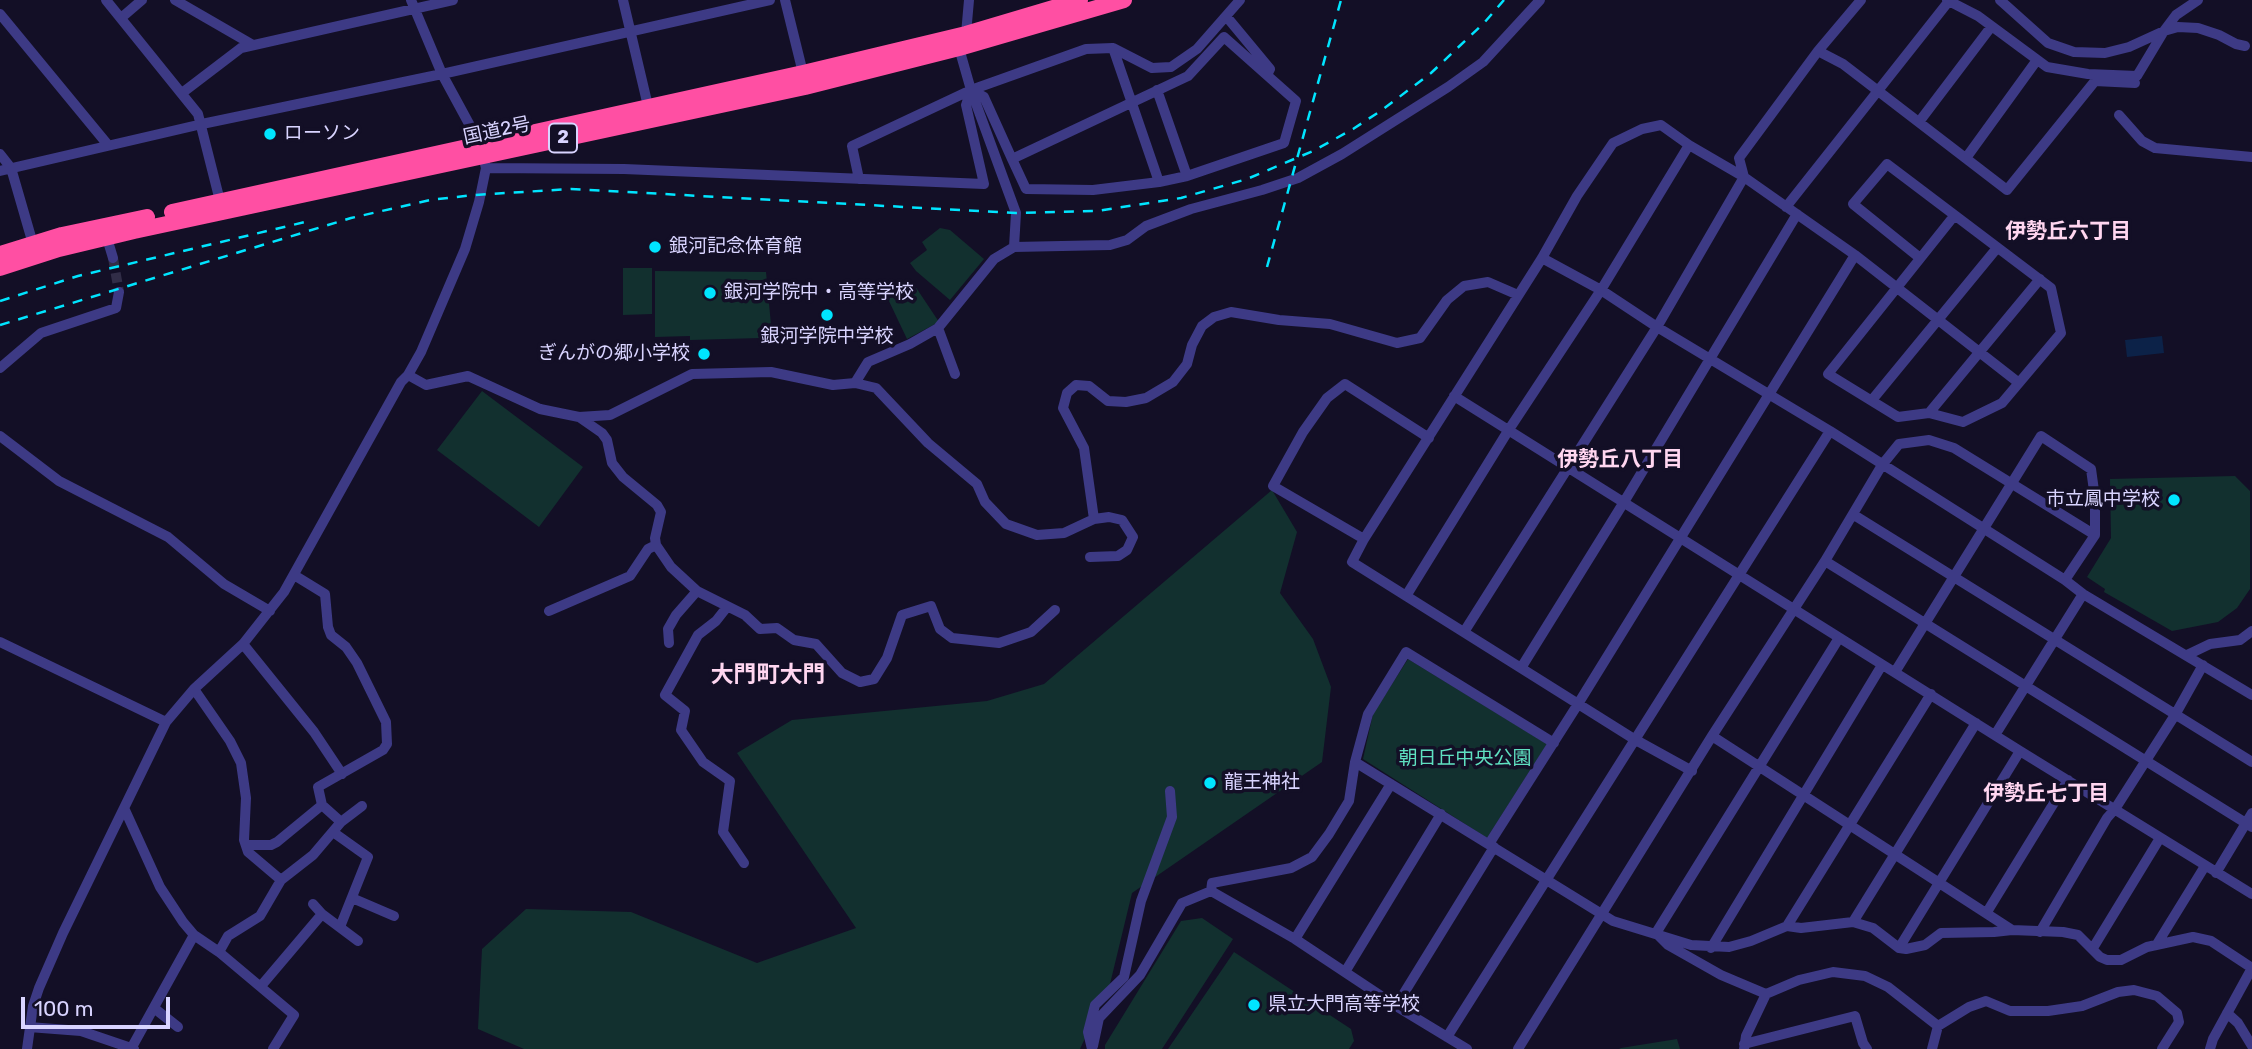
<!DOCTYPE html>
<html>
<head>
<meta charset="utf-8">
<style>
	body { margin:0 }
	#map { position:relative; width:2252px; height:1049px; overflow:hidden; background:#130f26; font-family:Rubik,sans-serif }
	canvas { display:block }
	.scale { position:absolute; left:21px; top:997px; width:149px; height:32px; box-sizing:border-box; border:4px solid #d9d4ff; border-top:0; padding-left:9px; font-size:21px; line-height:24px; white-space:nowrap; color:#d9d4ff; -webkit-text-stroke:5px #130f26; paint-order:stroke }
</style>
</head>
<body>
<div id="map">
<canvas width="2252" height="1049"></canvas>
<div class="scale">100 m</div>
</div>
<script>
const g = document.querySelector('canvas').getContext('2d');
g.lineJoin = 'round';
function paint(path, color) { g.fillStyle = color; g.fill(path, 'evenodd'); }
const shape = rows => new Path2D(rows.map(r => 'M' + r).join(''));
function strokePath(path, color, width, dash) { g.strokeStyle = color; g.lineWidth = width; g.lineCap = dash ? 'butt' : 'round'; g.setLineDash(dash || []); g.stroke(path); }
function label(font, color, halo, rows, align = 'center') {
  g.font = font + ' Rubik,"Noto Sans JP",sans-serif'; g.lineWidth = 7; g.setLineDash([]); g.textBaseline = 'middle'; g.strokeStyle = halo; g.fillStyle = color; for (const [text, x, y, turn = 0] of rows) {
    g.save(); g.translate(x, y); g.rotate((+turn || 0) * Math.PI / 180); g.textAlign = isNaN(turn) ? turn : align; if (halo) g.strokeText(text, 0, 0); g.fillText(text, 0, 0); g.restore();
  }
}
const green = shape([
	[940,228,950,230,984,259,950,300,916,271,910,263,927,250,922,242],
	[623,268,652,268,652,314,623,315],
	[655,271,766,272,772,335,760,338,690,340,690,336,655,337],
	[915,286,939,322,907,339,888,299],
	[482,391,583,467,539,527,437,450],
	[2235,476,2250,491,2250,589,2237,608,2218,622,2172,631,2104,592,2105,589,2087,577,2111,538,2110,479],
	[1272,490,1297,532,1280,593,1313,639,1331,687,1322,762,1132,893,1110,984,1080,1049,524,1049,478,1029,482,949,526,909,631,912,757,963,856,928,737,753,792,720,987,701,1044,684],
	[1408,659,1547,744,1487,838,1363,759,1373,714],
	[1202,918,1233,939,1162,1049,1105,1049,1105,1045,1181,921],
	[1234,952,1351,1029,1354,1041,1349,1049,1168,1049],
	[1677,1039,1680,1049,1619,1049,1621,1048]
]);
const water = shape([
	[2162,336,2164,353,2127,357,2125,340]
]);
const minorTunnel = shape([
	[113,258,119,292]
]);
const minor = shape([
	[106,0,198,114,220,201],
	[175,0,253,45],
	[623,0,648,106],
	[785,0,803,73],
	[1947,0,1978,16,2047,67,2088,74,2137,76,2164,31,2176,15,2198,0],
	[2000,0,2048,43,2074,52,2105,53,2129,47,2164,31,2178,27,2198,28,2219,35,2236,44,2245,46],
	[0,14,108,145],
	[1226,16,1270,69,1267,75],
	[121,18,142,0],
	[966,34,969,0],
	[959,48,971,90,1016,213,1014,247],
	[1113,48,1159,182],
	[1818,51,1843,64,2007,190,2095,81,2135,83],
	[1157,90,1187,176],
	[182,93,241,48,453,0],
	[2119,115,2142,141,2155,148,2252,157],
	[1919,122,1991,27],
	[0,154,11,168,33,244],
	[1966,158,2037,60],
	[486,168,624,169,984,184,966,105,971,90,984,97,1012,159,1026,189,1093,190,1159,182,1187,176,1284,143,1296,101,1224,37,1188,76,1012,159],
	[0,171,202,124,442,74,770,0],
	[859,179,852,146,971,90,1086,49,1113,48,1152,68,1171,67,1197,49,1240,0],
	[1786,207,1949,1],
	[107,238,113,258],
	[1542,258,1601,290,1657,327,1830,431,2065,580,2083,594,2252,695],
	[1920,258,1853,204,1887,164,2051,288,2061,333,2002,403,1963,422,1929,413,1898,417,1828,374,1954,216],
	[938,328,955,374],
	[0,368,41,333,116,308,119,292],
	[408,375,426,385,468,376,540,409,579,417,610,415,692,374,771,372,833,385,855,383,868,362,910,344,938,328,994,259,1014,247,1110,245,1127,240,1146,226,1191,209,1262,190,1298,178,1342,154,1448,87,1483,62,1540,0],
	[855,383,876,388,928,443,977,484,985,502,1006,524,1037,535,1064,533,1094,519,1109,517,1122,520,1133,537,1127,550,1118,556,1090,557],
	[1454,396,2020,751,2252,894],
	[1872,400,1997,248],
	[1929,413,2040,279],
	[579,417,602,433,607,440,612,463,623,477,657,505,661,512,655,538,656,545,671,567,697,591,745,615,760,629,777,628,794,640,816,644,842,673,860,682,874,679,887,658,902,615,931,606,940,629,952,638,999,643,1031,632,1055,610],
	[0,436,59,481,168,537,224,584,270,611],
	[1854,515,2252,762],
	[1094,519,1084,448,1063,408,1067,393,1076,385,1089,386,1108,401,1126,402,1146,398,1173,382,1187,364,1192,345,1202,326,1214,317,1231,312,1279,320,1330,324,1397,343,1420,338,1447,300,1464,286,1488,282,1518,295],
	[1364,539,1273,486,1303,432,1327,398,1345,384,1429,438],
	[1825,561,2252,827],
	[1406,596,1508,431,1601,290,1689,145],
	[727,607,716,621,698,635,665,695,685,711,681,730,703,762,730,781,723,832,744,863],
	[549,611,630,576,648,549,656,545],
	[1464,632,1657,327,1744,177,1739,158,1818,51,1861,0],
	[0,642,166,722],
	[669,643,668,629,676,615,697,591],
	[243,644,314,732,342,774],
	[2187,655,2210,644,2240,640,2252,631],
	[1521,668,1624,502,1797,214],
	[1895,672,2041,436,2091,469,2095,498,2095,535,2065,580],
	[194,689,230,741,241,763,246,798,244,840,248,852,281,880,260,916,228,936,219,952],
	[1995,735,2083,594],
	[1712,736,2012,930,2063,932,2078,935,2100,957,2107,960,2121,960,2147,947,2193,937,2211,941,2252,968],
	[1554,743,1406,652,1368,714,1355,762,1613,921,1691,945,1729,947,1751,941,1787,926,1801,928,1853,922,1873,928,1899,948,1906,949,1925,945,1941,933,1994,932,2012,930],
	[1355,762,1349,801,1329,834,1312,857,1291,868,1212,883,1211,891,1295,939,1396,1006,1467,1049],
	[1692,771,1634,739,1352,562,1364,539,1542,258,1577,196,1613,143,1642,129,1661,125,1689,145,1744,177,1855,255,2019,383],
	[322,805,341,822],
	[125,810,160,887,183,922,194,935,219,952,294,1015,273,1049],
	[333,832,368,857,340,927],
	[1489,844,1578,704,1855,255],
	[246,845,271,845,277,842,322,805,318,787,383,750,387,744,386,722,357,663,346,647,331,635,328,627,325,594,294,575],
	[2216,873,2252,813],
	[281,880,313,855,341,822,362,806],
	[352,898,394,916],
	[313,904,322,914,358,941],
	[1987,912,2068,780],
	[1853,922,1976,723],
	[1787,926,1931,694],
	[2040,932,2107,818,2115,809,2175,715,2203,665],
	[1295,939,1391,784],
	[2157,944,2205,866],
	[1711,948,1882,665],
	[1899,948,2020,751],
	[2093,948,2160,838],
	[1345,972,1441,814],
	[261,986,322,914],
	[1766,994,1799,980,1833,972,1865,976,1888,987,1938,1026,1932,1049],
	[1396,1006,1494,847],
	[154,1008,178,1027],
	[2227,1013,2238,1023,2252,1046],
	[1938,1026,1969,1007,1986,1001,2010,1011,2048,1011,2082,1006,2118,992,2134,990,2157,996,2177,1013,2179,1022,2162,1049],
	[29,1027,81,1031,134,1049],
	[1447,1037,1830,431],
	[1744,1044,1855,1016,1863,1043,1867,1049],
	[1093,1046,1099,1018,1140,975,1182,903,1211,891],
	[132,1047,194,935],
	[27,1049,33,1006,39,988,63,933,166,722,194,689,243,644,284,592,401,382,408,375,421,352,465,249,479,202,486,168,480,144,442,74,411,0],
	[1092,1049,1088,1032,1095,1005,1124,977,1141,901,1172,817,1170,791],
	[1518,1049,1712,736,1825,561,1882,465,1899,444,1929,440,1954,448,2095,535],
	[1744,1049,1746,1036,1766,994,1721,975,1668,945,1656,933,1839,638],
	[2210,1049,2213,1039,2252,968]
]);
const highway = shape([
	[172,212,803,73,966,34,1080,0],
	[0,254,62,235,147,217],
	[0,268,59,249,134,231,805,87,959,48,1124,0]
]);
const rail = shape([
	[1267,267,1341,0],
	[0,301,78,276,305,222],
	[0,325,351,218,430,200,474,195,571,189,1016,213,1097,211,1181,198,1247,179,1313,151,1353,129,1382,110,1431,73,1484,23,1504,0]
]);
const markers = [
	[270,134,7,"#00e5ff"],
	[655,247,7,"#00e5ff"],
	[710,293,7,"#00e5ff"],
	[827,315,7,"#00e5ff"],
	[704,354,7,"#00e5ff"],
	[2174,500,7,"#00e5ff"],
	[1210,783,7,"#00e5ff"],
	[1254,1005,7,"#00e5ff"]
];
const shields = [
	[563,138,28]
];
const shieldNames = [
	["2",563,138]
];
const streetNames = [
	["国道2号",497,131,-12]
];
const poiNames = [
	["ローソン",284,134],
	["銀河記念体育館",669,247],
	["銀河学院中・高等学校",724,293],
	["銀河学院中学校",827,337,"center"],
	["ぎんがの郷小学校",690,354,"right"],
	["市立鳳中学校",2160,500,"right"],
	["龍王神社",1224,783],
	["県立大門高等学校",1268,1005]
];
const parkNames = [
	["朝日丘中央公園",1465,759]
];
const neighbourhoodNames = [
	["伊勢丘六丁目",2068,232],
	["伊勢丘八丁目",1620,460],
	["伊勢丘七丁目",2046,794]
];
const quarterNames = [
	["大門町大門",768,675]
];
paint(green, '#12302f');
paint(water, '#0c2248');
strokePath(minorTunnel, '#312d47', 10, [10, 5]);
strokePath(minor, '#3d3a85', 10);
strokePath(highway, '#ff4fa3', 16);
strokePath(rail, '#00e5ff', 2.5, [10, 9]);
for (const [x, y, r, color] of markers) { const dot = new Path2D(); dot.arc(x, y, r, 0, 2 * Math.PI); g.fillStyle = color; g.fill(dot); strokePath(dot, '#130f26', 2.5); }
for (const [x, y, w] of shields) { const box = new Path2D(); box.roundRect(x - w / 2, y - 14.5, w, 29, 5); g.fillStyle = '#130f26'; g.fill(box); strokePath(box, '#d9d4ff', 2); }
label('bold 18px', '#d9d4ff', null, shieldNames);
label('19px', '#d9d4ff', '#130f26', streetNames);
label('19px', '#d9d4ff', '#130f26', poiNames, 'left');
label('19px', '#5fe0c0', '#130f26', parkNames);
label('bold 21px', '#ffd6f0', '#130f26', neighbourhoodNames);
label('bold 23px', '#ffd6f0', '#130f26', quarterNames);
</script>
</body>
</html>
